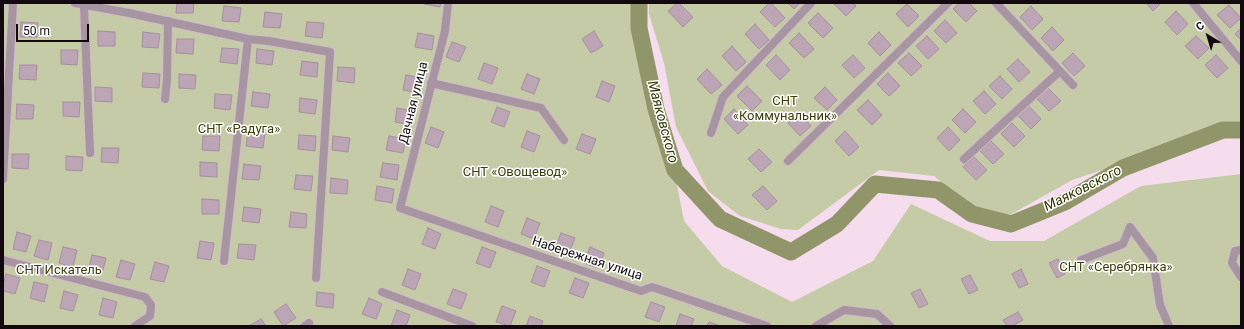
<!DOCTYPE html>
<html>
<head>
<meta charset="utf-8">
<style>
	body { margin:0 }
	#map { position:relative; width:1244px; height:329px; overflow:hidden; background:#f5ddee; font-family:Roboto,sans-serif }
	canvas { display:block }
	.frame { position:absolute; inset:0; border:4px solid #11090f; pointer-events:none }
	.north { position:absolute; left:1188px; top:16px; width:40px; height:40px; -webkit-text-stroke:3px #fff; paint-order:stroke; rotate:322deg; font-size:11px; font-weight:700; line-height:16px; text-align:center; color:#11090f }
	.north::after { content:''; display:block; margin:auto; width:14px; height:18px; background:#11090f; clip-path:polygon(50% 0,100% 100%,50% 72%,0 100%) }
	.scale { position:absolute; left:16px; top:24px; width:73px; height:18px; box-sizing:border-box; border:2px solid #11090f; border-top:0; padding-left:5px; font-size:12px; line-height:14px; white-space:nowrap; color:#11090f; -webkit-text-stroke:3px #fff; paint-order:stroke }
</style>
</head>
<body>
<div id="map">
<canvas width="1244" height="329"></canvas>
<div class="frame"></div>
<div class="north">С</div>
<div class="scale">50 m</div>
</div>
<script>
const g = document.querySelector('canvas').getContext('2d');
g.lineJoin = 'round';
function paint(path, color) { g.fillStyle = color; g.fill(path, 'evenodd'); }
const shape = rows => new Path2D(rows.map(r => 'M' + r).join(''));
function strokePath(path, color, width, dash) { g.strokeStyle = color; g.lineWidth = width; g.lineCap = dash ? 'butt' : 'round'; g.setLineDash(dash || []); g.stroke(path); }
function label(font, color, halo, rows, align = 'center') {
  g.font = font + ' Roboto,sans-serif'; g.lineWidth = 3; g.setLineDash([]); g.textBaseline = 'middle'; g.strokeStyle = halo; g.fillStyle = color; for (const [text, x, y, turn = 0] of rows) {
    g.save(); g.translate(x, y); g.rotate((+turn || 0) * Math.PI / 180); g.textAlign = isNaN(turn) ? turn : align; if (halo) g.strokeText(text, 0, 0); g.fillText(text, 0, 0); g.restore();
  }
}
const green = shape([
	[3,3,633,3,645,91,662,129,676,180,684,221,722,266,792,302,873,261,911,204,990,241,1044,241,1141,186,1241,174,1241,326,3,326],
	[649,3,1241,3,1241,131,1220,131,1072,180,1008,216,966,204,934,176,879,170,798,230,781,229,740,216,708,191,676,127,664,63,649,14]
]);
const river = shape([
	[639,3,639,28,656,109,675,170,720,219,791,252,837,224,875,184,938,190,972,214,1011,224,1065,202,1123,168,1223,130,1241,130]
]);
const building = shape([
	[177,3,194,3,193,13,176,13,177,3],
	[424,3,441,3,440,7,424,4,424,3],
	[677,3,679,3,693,17,683,27,668,11,677,3],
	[769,3,771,3,785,18,775,27,760,12,769,3],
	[788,3,800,3,794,9,788,3],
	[833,3,853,3,856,6,846,16,833,3],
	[959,3,969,3,977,11,966,22,953,9,959,3],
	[1146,3,1161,3,1153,11,1146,3],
	[907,4,919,16,908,27,896,14,907,4],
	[1229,5,1241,18,1230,28,1217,15,1229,5],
	[224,6,241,8,239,22,222,21,224,6],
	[1031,6,1043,19,1032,30,1020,17,1031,6],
	[1176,11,1188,24,1177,35,1165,22,1176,11],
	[265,12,282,14,280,28,263,27,265,12],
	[818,13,833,28,823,38,808,23,818,13],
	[945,20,957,33,946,43,934,31,945,20],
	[21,22,38,23,37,37,20,37,21,22],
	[307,22,324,23,322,38,305,36,307,22],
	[755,24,769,40,759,49,745,34,755,24],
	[1052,27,1064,40,1053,51,1041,38,1052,27],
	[1241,28,1241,40,1235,34,1241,28],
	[98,31,115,32,115,46,98,46,98,31],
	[594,31,603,46,591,53,582,39,594,31],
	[143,32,160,34,158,48,142,47,143,32],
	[879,32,891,45,880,56,868,43,879,32],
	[418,33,434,36,432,50,415,47,418,33],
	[799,33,814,49,804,58,789,43,799,33],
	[927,36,939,49,928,59,916,46,927,36],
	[1196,36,1209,48,1198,59,1185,46,1196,36],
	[177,39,194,39,193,54,176,53,177,39],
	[452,42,466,47,459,62,446,57,452,42],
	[732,46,746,62,736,71,722,56,732,46],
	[222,48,239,49,237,64,220,62,222,48],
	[257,49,274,51,272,65,256,63,257,49],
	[61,50,78,50,77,65,61,64,61,50],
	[909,53,922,66,911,76,898,63,909,53],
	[1073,53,1085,66,1074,76,1062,63,1073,53],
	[776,55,790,70,780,80,766,65,776,55],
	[853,55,865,68,854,78,842,65,853,55],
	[1216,55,1228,68,1217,78,1205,65,1216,55],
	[1018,59,1030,72,1019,82,1007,69,1018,59],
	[302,61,318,63,317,77,300,75,302,61],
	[484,63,498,68,492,84,478,79,484,63],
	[20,65,37,65,36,80,19,79,20,65],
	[338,67,355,68,354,83,337,81,338,67],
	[707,69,722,85,711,94,697,79,707,69],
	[143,73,160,74,159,88,142,87,143,73],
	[888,73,900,86,889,96,877,84,888,73],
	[179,74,196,75,195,89,179,88,179,74],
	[527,74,540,79,534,94,521,89,527,74],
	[406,75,422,78,420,93,403,90,406,75],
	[1000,76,1012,89,1002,99,989,86,1000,76],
	[602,81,615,86,609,102,596,97,602,81],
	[747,86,762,101,752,111,737,96,747,86],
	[95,87,112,88,112,102,95,101,95,87],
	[825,87,837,100,827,110,814,98,825,87],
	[1048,88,1061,101,1049,111,1037,99,1048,88],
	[984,91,996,104,985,114,973,101,984,91],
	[253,92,270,94,268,108,251,106,253,92],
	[215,94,232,95,230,110,214,108,215,94],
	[300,98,317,100,315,114,299,112,300,98],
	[868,100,882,115,872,125,857,110,868,100],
	[63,102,80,102,79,117,63,116,63,102],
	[17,104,34,105,33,119,16,119,17,104],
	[1029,106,1041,119,1031,129,1018,116,1029,106],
	[497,107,510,112,504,127,491,122,497,107],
	[397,108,414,111,411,125,395,122,397,108],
	[734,109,748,125,738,134,724,119,734,109],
	[963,109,976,122,965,133,952,120,963,109],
	[799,113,811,126,800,136,788,123,799,113],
	[1012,123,1025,136,1014,147,1001,134,1012,123],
	[431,127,444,132,438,148,425,143,431,127],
	[948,127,960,140,949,151,937,138,948,127],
	[248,131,265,133,263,148,246,146,248,131],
	[527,131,540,136,534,152,521,147,527,131],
	[845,131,859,147,849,156,835,141,845,131],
	[582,134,596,139,590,154,576,149,582,134],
	[299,135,316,136,315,151,298,149,299,135],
	[203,136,220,136,219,151,202,150,203,136],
	[333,136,350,138,348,152,332,150,333,136],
	[389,136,406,139,403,153,386,150,389,136],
	[991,141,1004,154,993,164,980,151,991,141],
	[102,148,119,148,118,163,101,162,102,148],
	[759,149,772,162,761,172,748,159,759,149],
	[12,154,29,154,28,169,12,168,12,154],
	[66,156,83,157,82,171,66,170,66,156],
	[974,157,987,170,976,180,963,167,974,157],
	[200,162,217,163,217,177,200,176,200,162],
	[383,163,399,165,397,180,380,177,383,163],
	[244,164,261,166,259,180,242,179,244,164],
	[296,175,313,176,311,191,294,189,296,175],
	[331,178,348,180,347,194,330,193,331,178],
	[377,186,394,189,392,203,375,200,377,186],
	[763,186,777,201,767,210,752,195,763,186],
	[202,199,219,200,219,214,202,214,202,199],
	[491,206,504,211,498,227,485,222,491,206],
	[244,207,261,209,259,223,242,221,244,207],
	[291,212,307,214,306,228,289,227,291,212],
	[527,218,540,223,534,239,521,234,527,218],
	[428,228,441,234,435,249,422,244,428,228],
	[17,232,31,236,26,252,13,249,17,232],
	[561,233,575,238,569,253,555,248,561,233],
	[39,240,52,243,48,260,34,256,39,240],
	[200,241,214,243,211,260,197,258,200,241],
	[239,244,256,245,254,260,237,258,239,244],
	[63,247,77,250,73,267,59,263,63,247],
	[482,247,496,252,490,268,476,263,482,247],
	[590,247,604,253,598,268,584,263,590,247],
	[92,255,106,258,102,274,88,271,92,255],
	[1058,259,1065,274,1057,278,1049,263,1058,259],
	[121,260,135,264,130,280,116,277,121,260],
	[155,262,169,266,164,282,150,279,155,262],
	[537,266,550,271,544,287,531,282,537,266],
	[408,269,421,274,415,290,402,285,408,269],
	[1021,269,1028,284,1019,288,1012,274,1021,269],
	[6,274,20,278,15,294,3,291,3,284,6,274],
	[970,275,978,290,969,294,961,279,970,275],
	[575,278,589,283,583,298,569,293,575,278],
	[34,282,48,285,44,302,30,298,34,282],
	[453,289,467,294,461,309,447,304,453,289],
	[920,289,928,304,919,308,911,293,920,289],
	[64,291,78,295,73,311,60,308,64,291],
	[317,292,334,294,333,308,316,306,317,292],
	[103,298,117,302,113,318,99,315,103,298],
	[369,298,382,304,376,319,362,314,369,298],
	[651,302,665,307,659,322,645,317,651,302],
	[286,304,296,318,283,326,274,312,286,304],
	[502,306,516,311,510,326,496,322,502,306],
	[397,310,410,315,406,326,391,326,397,310],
	[1018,312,1023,320,1012,326,1007,326,1003,320,1018,312],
	[680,314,694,319,691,326,676,326,680,314],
	[530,316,543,321,541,326,526,326,530,316],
	[261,319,266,326,249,326,261,319],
	[709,322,720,326,707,326,709,322]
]);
const minor = shape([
	[75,3,129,13,248,39,269,41,330,52,316,278],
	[448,3,445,31,400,208,641,291,652,287,767,326],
	[996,3,1073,85],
	[1193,3,1241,61],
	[84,6,90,153],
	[431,83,541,108,564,140],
	[165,99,167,80,168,21],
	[711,133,723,97,811,3],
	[964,159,1060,71],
	[788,161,948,3],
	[3,179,13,3],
	[1241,250,1235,251,1232,263,1241,277],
	[3,260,145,297,151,305,150,316,135,326],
	[1081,260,1123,244,1130,227,1153,258,1160,305,1169,326],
	[224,261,248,39],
	[382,292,472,326],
	[305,326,309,323],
	[816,326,844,310,877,314,890,326]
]);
const parkNames = [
	["СНТ",785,102],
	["«Коммунальник»",785,117],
	["СНТ «Радуга»",239,130],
	["СНТ «Овощевод»",515,173],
	["СНТ «Серебрянка»",1116,268],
	["СНТ Искатель",59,271]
];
const streetNames = [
	["Дачная улица",414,103,-76],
	["Набережная улица",587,259,18]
];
const waterNames = [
	["Маяковского",662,122,75],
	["Маяковского",1083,189,-27]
];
paint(green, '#c5caa7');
strokePath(river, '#90956a', 17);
paint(building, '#bca6b6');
strokePath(building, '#a690a0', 1);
strokePath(minor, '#d1bbca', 10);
strokePath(minor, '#a795a1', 8);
label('13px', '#3a3e09', '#fff', parkNames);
label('13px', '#11090f', '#fff', streetNames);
label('italic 14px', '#323600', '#fff', waterNames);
</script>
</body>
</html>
